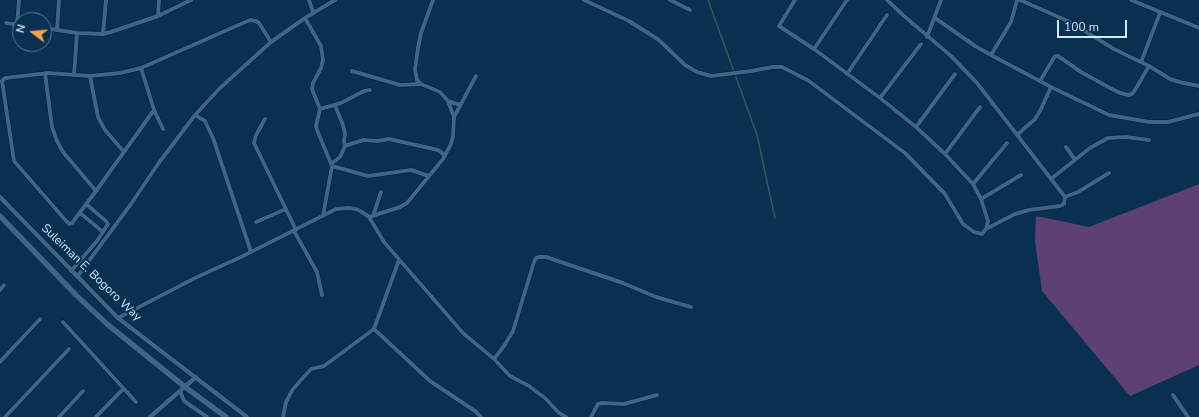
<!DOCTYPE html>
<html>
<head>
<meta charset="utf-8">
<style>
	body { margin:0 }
	#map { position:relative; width:1199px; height:417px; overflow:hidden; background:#0a3051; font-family:"Nunito Sans",sans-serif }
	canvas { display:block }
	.north { position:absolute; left:12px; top:12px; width:40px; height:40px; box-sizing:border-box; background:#0a3051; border:1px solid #5a7a96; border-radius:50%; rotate:286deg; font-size:11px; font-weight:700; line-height:16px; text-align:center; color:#d3e8fd }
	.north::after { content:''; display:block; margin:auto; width:14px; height:18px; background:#f3a442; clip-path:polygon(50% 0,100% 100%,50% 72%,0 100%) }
	.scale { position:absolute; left:1057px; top:20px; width:70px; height:18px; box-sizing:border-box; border:2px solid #d3e8fd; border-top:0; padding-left:5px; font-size:12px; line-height:14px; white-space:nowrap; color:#d3e8fd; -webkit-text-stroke:3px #0a3051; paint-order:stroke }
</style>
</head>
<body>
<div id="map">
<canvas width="1199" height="417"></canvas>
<div class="north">N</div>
<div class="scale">100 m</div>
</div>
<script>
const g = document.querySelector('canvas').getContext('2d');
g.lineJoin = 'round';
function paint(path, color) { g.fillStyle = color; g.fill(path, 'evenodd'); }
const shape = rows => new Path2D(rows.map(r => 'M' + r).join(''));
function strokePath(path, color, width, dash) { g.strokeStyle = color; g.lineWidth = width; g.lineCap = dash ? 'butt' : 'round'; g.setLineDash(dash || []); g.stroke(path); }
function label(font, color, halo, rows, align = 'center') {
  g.font = font + ' "Nunito Sans",sans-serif'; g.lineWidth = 4; g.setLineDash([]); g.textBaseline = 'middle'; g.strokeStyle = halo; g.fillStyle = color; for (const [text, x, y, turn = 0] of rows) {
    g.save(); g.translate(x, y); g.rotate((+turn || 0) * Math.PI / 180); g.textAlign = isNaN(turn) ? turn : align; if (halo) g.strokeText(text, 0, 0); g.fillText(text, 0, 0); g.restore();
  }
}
const green = shape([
	[1199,184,1199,365,1130,396,1042,291,1035,241,1036,216,1089,227]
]);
const stream = shape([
	[708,0,757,135,775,218]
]);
const minor = shape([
	[309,0,313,12],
	[584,0,629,21,659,40,685,65,697,72,711,76,751,71,773,67,782,67,809,81,905,153,945,194,963,224,974,232,982,234,986,229,988,221,981,199,973,184,945,154,916,127,880,98,814,49,779,26,795,0],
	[670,0,690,10],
	[887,0,904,16,951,56,977,83,1065,197,1064,204,1060,206,1029,210,1015,214,986,229],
	[1020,0,1070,22,1114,49,1149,66,1135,90,1132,94,1129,95,1120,93,1110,88,1081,72,1058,56,1055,56,1040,81],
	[1131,0,1199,28],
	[158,16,159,0],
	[305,18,321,46,323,60,321,68,313,83,312,89,320,109,316,126,317,130,332,166,323,216],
	[935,18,975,46,991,55,1051,87,1109,115,1149,122,1168,122,1199,114],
	[6,23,20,25],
	[17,24,19,0],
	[44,28,77,33,103,34,111,32,158,16,191,0],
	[57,30,59,0],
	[103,34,106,0],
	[927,37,941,0],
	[814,49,847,0],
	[991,55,1011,22,1017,0],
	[1141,62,1160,13],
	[1149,66,1170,79,1179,82,1199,86],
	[141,68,154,110,163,129],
	[352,71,400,85,421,84],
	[45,73,52,127,57,141,63,152,96,191],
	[847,74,887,15],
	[74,75,77,33],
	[90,76,98,117,105,130,124,152],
	[880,98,921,44],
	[448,101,460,105],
	[335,105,343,125,345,134,344,141,345,146],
	[320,109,341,103,364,91,370,90],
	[154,110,96,191,72,223,70,224,67,222,14,161,2,81,5,78,48,73,90,76,120,73,141,68,250,20,256,21,259,23,271,42],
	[195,115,205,121,213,138,251,252],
	[454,117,476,76],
	[265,119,256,135,254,143,296,230],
	[916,127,955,74],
	[1017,135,1035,119,1040,111,1051,87],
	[1066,147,1075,160],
	[945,154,980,107],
	[331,164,340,157,345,146,363,140,377,141,389,139,438,150,445,155],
	[332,166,368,176,411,170,429,176],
	[1051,179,1090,148,1108,138,1126,137,1149,140],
	[973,184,1007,143],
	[1065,197,1078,192,1109,173],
	[981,199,1021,175],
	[80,213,103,232],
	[373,216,381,192],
	[369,217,400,207,407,203,443,159,451,144,453,136,454,117,448,101,440,92,421,84,417,80,416,75,415,69,418,48,421,33,433,0],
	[256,222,286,209],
	[294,231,317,272,322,295],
	[71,271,97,241,108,224,106,221,86,204],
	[77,277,131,204,158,164,195,115,220,88,271,42,305,18,335,0],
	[0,290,4,285],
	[118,318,195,278,241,257,336,209,349,208,356,209,362,212,369,217,384,242,463,333,494,359,510,376,529,386,545,398,559,413,566,417],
	[63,322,136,402],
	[374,329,430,381,475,411,481,417],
	[494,359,504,346,513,331,534,262,536,258,539,257,546,257,623,283,656,297,691,307],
	[0,362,40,319],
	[180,391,184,401,207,417],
	[1173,395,1188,417],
	[5,417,69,349],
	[59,417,83,391],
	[96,417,123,389],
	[283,417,286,402,293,389,311,369,324,366,374,329,399,260],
	[591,417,598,404,602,403,624,404,657,395]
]);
const tertiary = shape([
	[0,197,118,318,247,417],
	[150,417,196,377]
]);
const secondary = shape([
	[0,216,76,295,107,324,185,387,226,417]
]);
const streetNames = [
	["Suleiman E. Bogoro Way",91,273,44]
];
paint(green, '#5d4074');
strokePath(stream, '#285f5a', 1.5);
strokePath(minor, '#00182f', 5);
strokePath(tertiary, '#00182f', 5.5);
strokePath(secondary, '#00182f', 6);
strokePath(minor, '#3e6488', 4);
strokePath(tertiary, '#3e6488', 4.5);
strokePath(secondary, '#3e6488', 5.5);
label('12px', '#d3e8fd', '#0a3051', streetNames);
</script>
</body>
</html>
